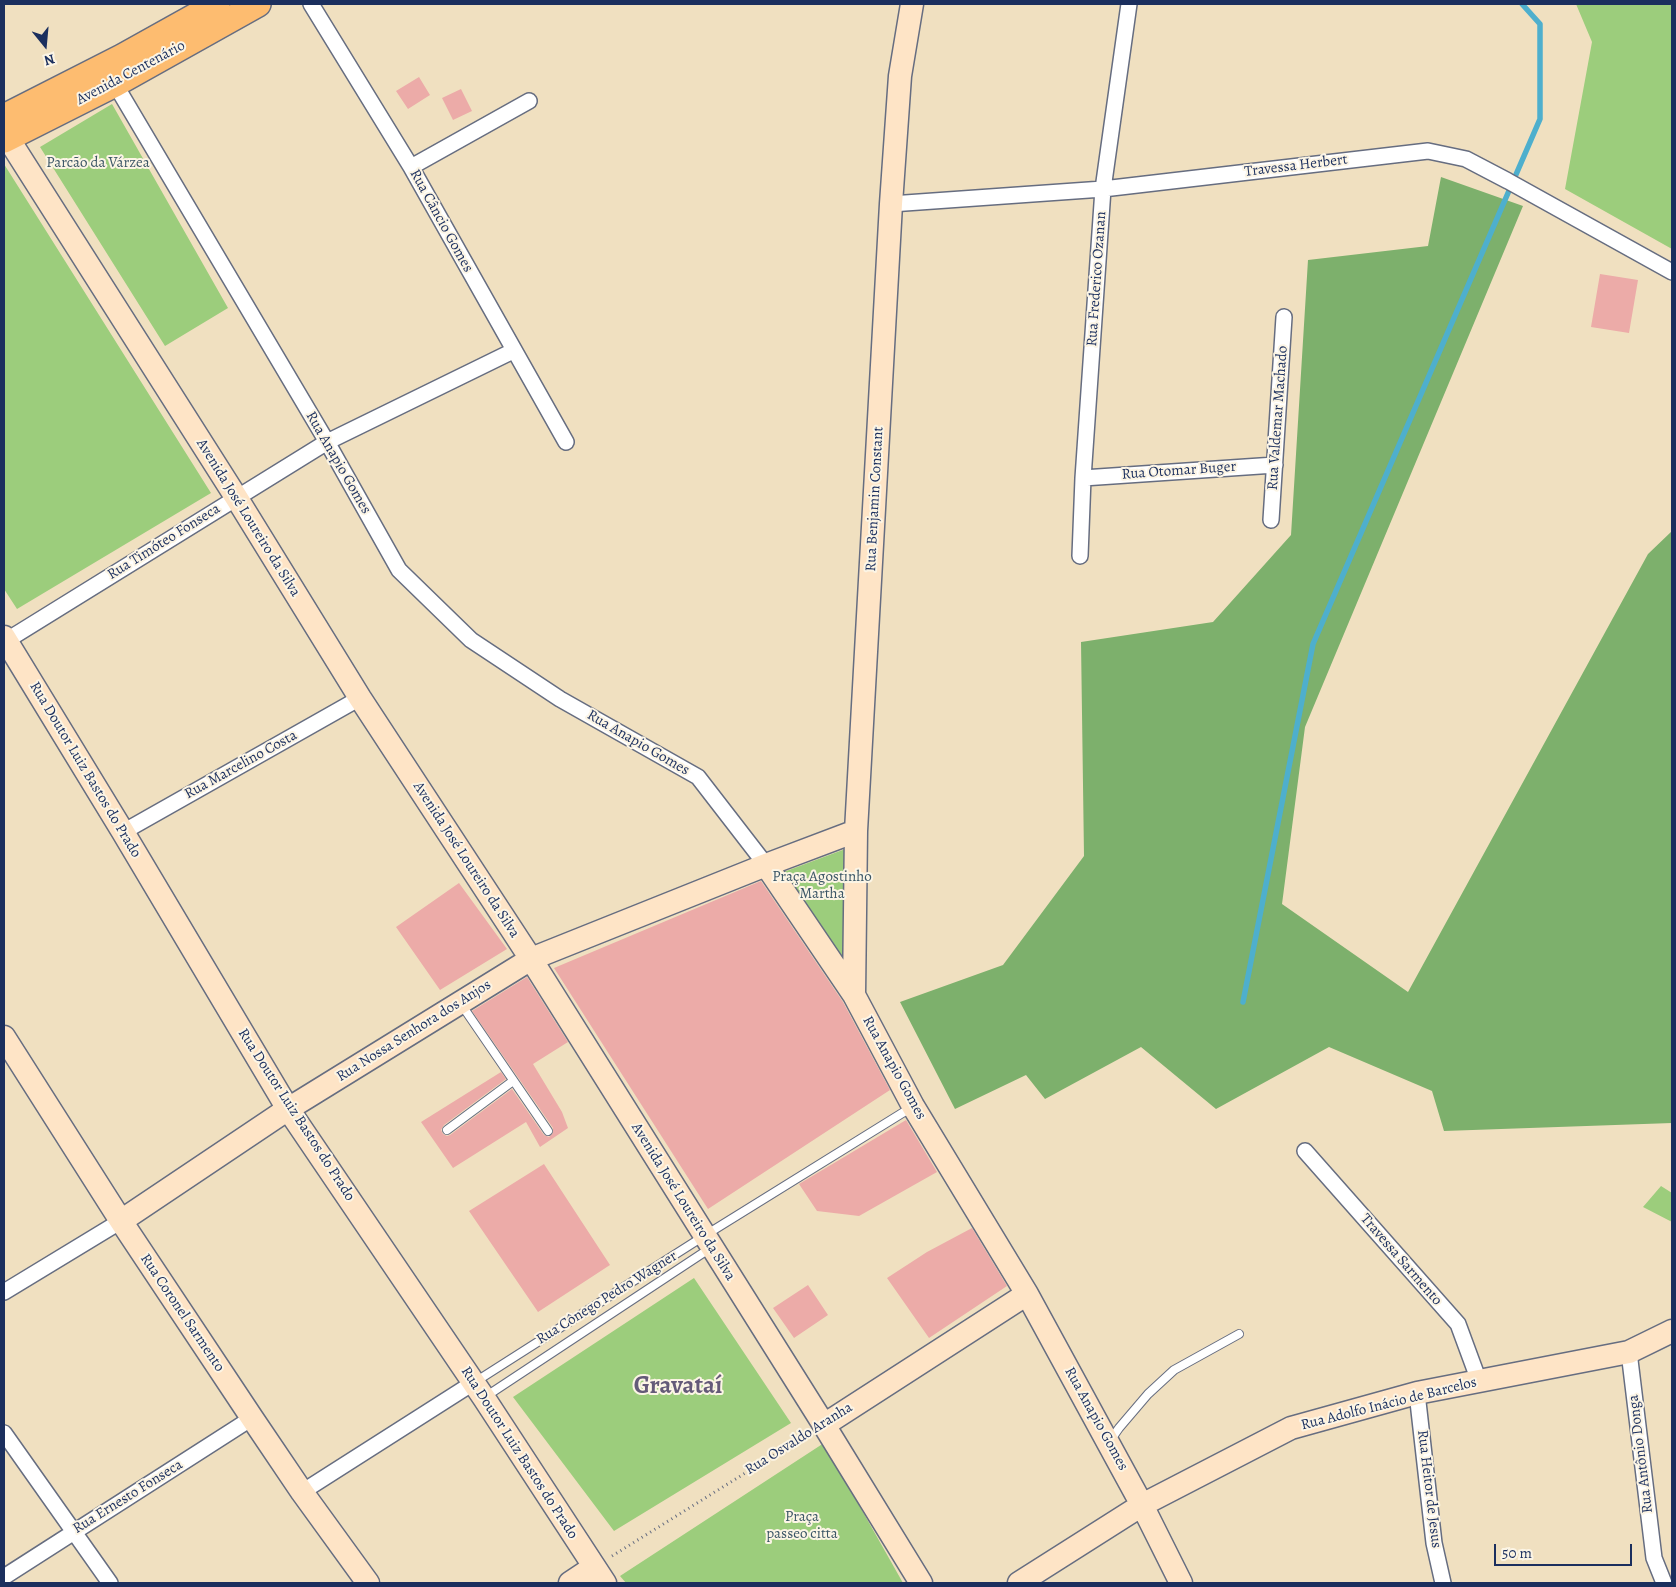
<!DOCTYPE html>
<html>
<head>
<meta charset="utf-8">
<style>
	body { margin:0 }
	#map { position:relative; width:1676px; height:1587px; overflow:hidden; background:#f0e0c0; font-family:Alegreya,serif }
	canvas { display:block }
	.frame { position:absolute; inset:0; border:5px solid #1b2f5e; pointer-events:none }
	.north { position:absolute; left:20px; top:20px; width:50px; height:50px; -webkit-text-stroke:4px #fcf5e5; paint-order:stroke; rotate:163deg; font-size:14px; font-weight:700; line-height:20px; text-align:center; color:#1b2f5e }
	.north::after { content:''; display:block; margin:auto; width:18px; height:22px; background:#1b2f5e; clip-path:polygon(50% 0,100% 100%,50% 72%,0 100%) }
	.scale { position:absolute; left:1494px; top:1544px; width:138px; height:22px; box-sizing:border-box; border:2px solid #1b2f5e; border-top:0; padding-left:6px; font-size:15px; line-height:18px; white-space:nowrap; color:#1b2f5e; -webkit-text-stroke:4px #fcf5e5; paint-order:stroke }
</style>
</head>
<body>
<div id="map">
<canvas width="1676" height="1587"></canvas>
<div class="frame"></div>
<div class="north">N</div>
<div class="scale">50 m</div>
</div>
<script>
const g = document.querySelector('canvas').getContext('2d');
g.lineJoin = 'round';
function paint(path, color) { g.fillStyle = color; g.fill(path, 'evenodd'); }
const shape = rows => new Path2D(rows.map(r => 'M' + r).join(''));
function strokePath(path, color, width, dash) { g.strokeStyle = color; g.lineWidth = width; g.lineCap = dash ? 'butt' : 'round'; g.setLineDash(dash || []); g.stroke(path); }
function label(font, color, halo, rows, align = 'center') {
  g.font = font + ' Alegreya,serif'; g.lineWidth = 4; g.setLineDash([]); g.textBaseline = 'middle'; g.strokeStyle = halo; g.fillStyle = color; for (const [text, x, y, turn = 0] of rows) {
    g.save(); g.translate(x, y); g.rotate((+turn || 0) * Math.PI / 180); g.textAlign = isNaN(turn) ? turn : align; if (halo) g.strokeText(text, 0, 0); g.fillText(text, 0, 0); g.restore();
  }
}
const green = shape([
	[1576,4,1672,4,1672,249,1565,189,1592,42],
	[112,104,228,308,165,346,40,147],
	[4,164,211,493,17,609,4,589],
	[848,848,847,970,781,873],
	[1661,1186,1672,1193,1672,1222,1643,1207],
	[694,1278,791,1423,614,1531,513,1397],
	[824,1443,903,1583,626,1583,620,1576]
]);
const forest = shape([
	[1441,177,1523,206,1305,727,1282,904,1408,992,1648,554,1672,531,1672,1123,1444,1131,1432,1091,1329,1047,1216,1109,1141,1047,1045,1099,1026,1075,955,1109,900,1002,1003,965,1084,856,1081,642,1213,622,1291,535,1308,260,1428,246]
]);
const stream = shape([
	[1243,1002,1313,644,1540,119,1540,24,1522,4]
]);
const building = shape([
	[419,77,430,95,408,109,396,91],
	[461,89,472,111,453,120,442,98],
	[1600,274,1638,280,1629,333,1591,327],
	[761,881,843,1002,890,1090,708,1209,554,968],
	[459,883,507,949,440,990,396,927],
	[527,977,568,1042,533,1064,562,1112,568,1128,540,1147,526,1122,453,1168,421,1122,501,1072,506,1079,444,1125,441,1130,443,1134,447,1136,450,1135,512,1089,544,1135,549,1137,553,1133,553,1128,472,1011],
	[906,1120,937,1172,859,1216,817,1211,799,1184],
	[544,1164,610,1265,538,1312,469,1211],
	[972,1228,1007,1286,929,1338,887,1278,927,1252],
	[808,1285,828,1315,794,1338,773,1308]
]);
const path = shape([
	[612,1556,808,1434]
]);
const lane = shape([
	[461,1004,548,1131],
	[447,1130,513,1081],
	[475,1382,704,1236,912,1107],
	[485,1397,709,1249],
	[1110,1441,1119,1428,1148,1394,1174,1370,1239,1334]
]);
const street = shape([
	[311,4,411,167,566,442],
	[115,84,327,442,399,570,471,640,560,699,698,777,766,865],
	[411,167,529,101],
	[891,204,1103,189,1428,151,1466,159,1508,181,1672,272],
	[1083,478,1275,465],
	[1271,520,1284,317],
	[1080,556,1083,478,1103,189,1129,4],
	[4,642,327,442,513,351],
	[123,832,360,698],
	[1305,1151,1458,1324,1479,1381],
	[4,1292,121,1221],
	[1629,1352,1654,1558,1664,1583],
	[1417,1393,1434,1543,1443,1583],
	[4,1433,110,1583],
	[302,1492,473,1383],
	[4,1577,252,1418]
]);
const secondary = shape([
	[4,132,236,497,360,698,531,959,824,1425,921,1583],
	[4,637,123,832,288,1109,484,1398,605,1583],
	[766,865,854,995,913,1106,1027,1294,1142,1505,1181,1583],
	[854,995,856,831,891,204,900,76,912,4],
	[4,1037,121,1221,252,1418,302,1492,368,1583],
	[121,1221,288,1109,531,959,766,865,856,831],
	[824,1425,1027,1294],
	[570,1583,594,1567],
	[1019,1583,1142,1505,1291,1428,1417,1393,1629,1352,1672,1331]
]);
const primary = shape([
	[4,117,122,57,217,4],
	[4,140,115,84,258,4]
]);
const streetNames = [
	["Avenida Centenário",131,73,-28],
	["Travessa Herbert",1296,166,-7],
	["Rua Câncio Gomes",441,221,61],
	["Rua Frederico Ozanan",1097,279,-86],
	["Rua Valdemar Machado",1278,418,-86],
	["Rua Anapio Gomes",338,463,60],
	["Rua Otomar Buger",1179,471,-4],
	["Rua Benjamin Constant",875,499,-87],
	["Avenida José Loureiro da Silva",248,518,58],
	["Rua Timóteo Fonseca",164,542,-32],
	["Rua Anapio Gomes",638,743,30],
	["Rua Marcelino Costa",241,765,-29],
	["Rua Doutor Luiz Bastos do Prado",85,770,59],
	["Avenida José Loureiro da Silva",466,860,57],
	["Rua Nossa Senhora dos Anjos",414,1031,-32],
	["Rua Anapio Gomes",894,1068,61],
	["Rua Doutor Luiz Bastos do Prado",296,1115,57],
	["Avenida José Loureiro da Silva",683,1202,58],
	["Travessa Sarmento",1401,1260,49],
	["Rua Cônego Pedro Wagner",607,1298,-32],
	["Rua Coronel Sarmento",182,1313,56],
	["Rua Adolfo Inácio de Barcelos",1389,1404,-14],
	["Rua Anapio Gomes",1096,1419,61],
	["Rua Osvaldo Aranha",799,1439,-32],
	["Rua Doutor Luiz Bastos do Prado",519,1453,57],
	["Rua Antônio Donga",1641,1454,-97],
	["Rua Heitor de Jesus",1429,1489,83],
	["Rua Ernesto Fonseca",128,1497,-32]
];
const parkNames = [
	["Parcão da Várzea",98,163],
	["Praça Agostinho",822,877],
	["Martha",822,894],
	["Praça",802,1517],
	["passeo citta",802,1534]
];
const townNames = [
	["Gravataí",678,1387]
];
paint(green, '#9ccd7c');
paint(forest, '#7db06c');
strokePath(stream, '#4eafcd', 5.5);
paint(building, '#ecaba8');
strokePath(lane, '#666d80', 10);
strokePath(street, '#666d80', 18);
strokePath(secondary, '#666d80', 25);
strokePath(primary, '#666d80', 28);
strokePath(path, '#666d80', 3, [1, 4]);
strokePath(lane, '#fff', 8);
strokePath(street, '#fff', 15);
strokePath(secondary, '#fee4c6', 22);
strokePath(primary, '#fdbc70', 25);
label('15px', '#1b2f5e', '#fcf5e5', streetNames);
label('15px', '#3b5666', '#fcf5e5', parkNames);
label('bold 25px', '#645a78', '#fcf5e5', townNames);
</script>
</body>
</html>
